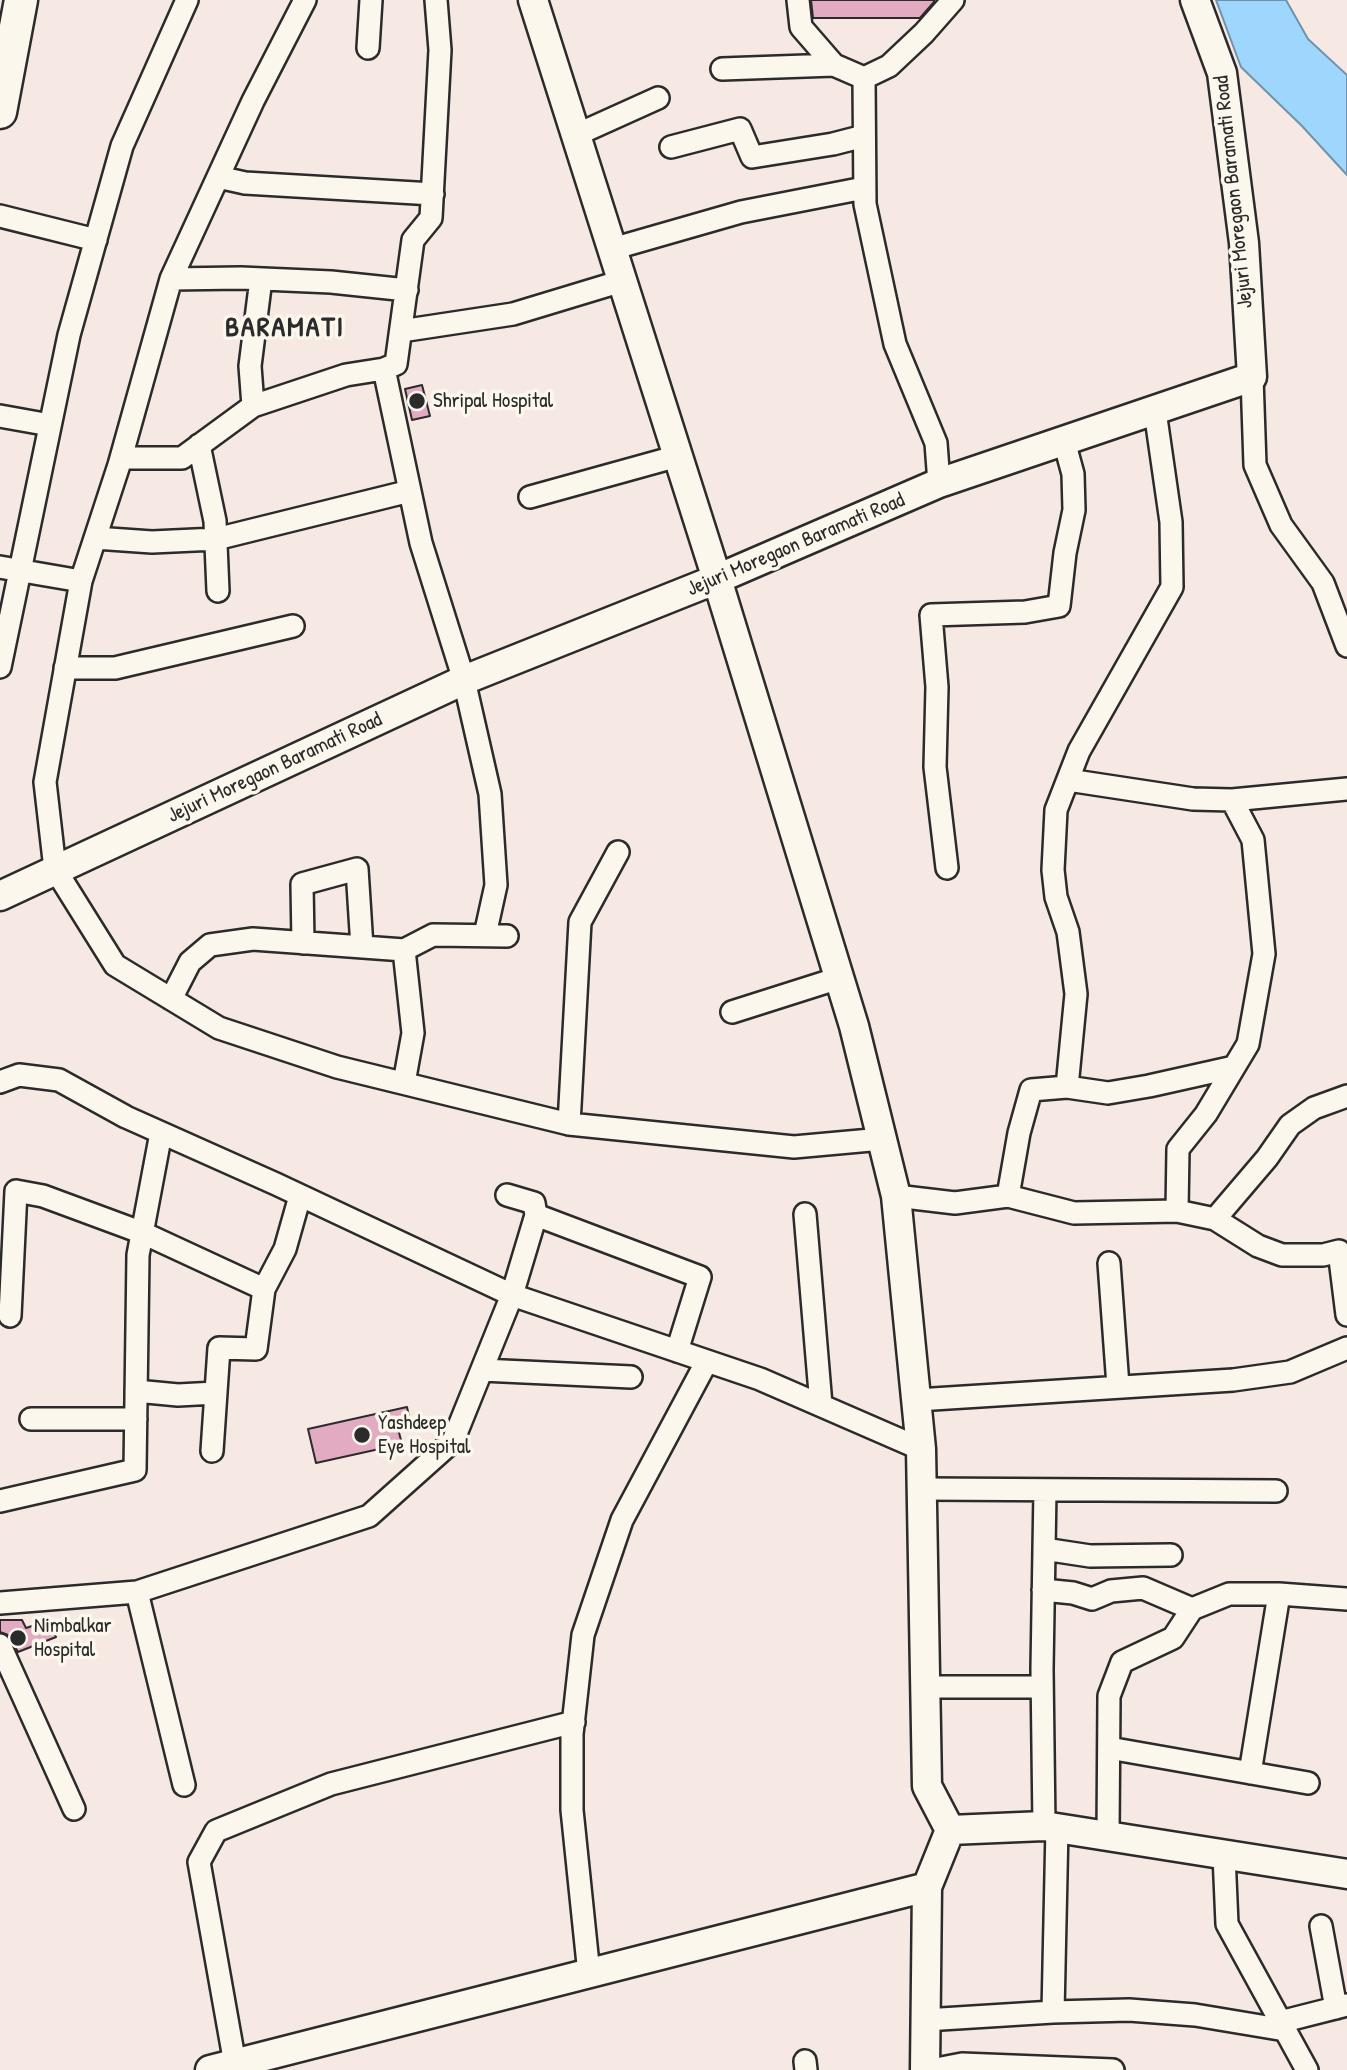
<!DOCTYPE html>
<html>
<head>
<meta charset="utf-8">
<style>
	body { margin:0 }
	canvas { display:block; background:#f6e8e3 }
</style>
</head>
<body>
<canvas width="1347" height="2070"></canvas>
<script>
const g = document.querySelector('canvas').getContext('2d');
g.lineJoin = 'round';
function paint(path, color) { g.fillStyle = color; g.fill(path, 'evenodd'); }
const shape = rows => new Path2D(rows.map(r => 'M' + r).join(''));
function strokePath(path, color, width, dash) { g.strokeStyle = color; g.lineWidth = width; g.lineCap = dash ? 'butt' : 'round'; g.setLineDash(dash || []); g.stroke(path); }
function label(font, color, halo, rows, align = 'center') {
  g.font = font + ' "Patrick Hand",sans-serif'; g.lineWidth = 7; g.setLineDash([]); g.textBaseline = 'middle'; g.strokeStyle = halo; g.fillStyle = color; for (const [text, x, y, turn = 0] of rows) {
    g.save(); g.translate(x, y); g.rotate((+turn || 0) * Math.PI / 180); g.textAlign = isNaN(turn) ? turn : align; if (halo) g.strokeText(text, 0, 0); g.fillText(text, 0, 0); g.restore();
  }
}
const water = shape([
	[1216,0,1286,0,1308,39,1347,75,1347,175,1302,126,1241,67,1216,0]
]);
const building = shape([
	[811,0,934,0,934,2,920,18,813,18,811,0],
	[422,385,430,416,412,420,405,389,422,385],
	[407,1407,410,1422,397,1425,402,1444,316,1463,308,1429,407,1407],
	[0,1620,22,1620,26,1628,50,1620,56,1637,18,1652,8,1635,0,1632,0,1620]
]);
const street = shape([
	[305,0,253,101,171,279,119,465,81,581,45,782,55,869,115,965,219,1028,337,1067,569,1124,794,1147,882,1139],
	[798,0,801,27,834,65,864,78,889,66,924,33,953,0],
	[368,48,371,0],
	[722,69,834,65],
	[864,78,865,204,895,344,936,443,939,483],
	[576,135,658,98],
	[671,147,740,129,752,157,833,144,864,136],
	[218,177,245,183,433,194],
	[0,216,96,240],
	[612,249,741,212,864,188],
	[171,279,241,278,331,282,407,290],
	[401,331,513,314,622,281],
	[384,369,421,543,464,680,490,794,496,885,485,935],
	[1252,377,1255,465,1281,525,1323,583,1347,646],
	[253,406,250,366,261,279],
	[0,416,50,425],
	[199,445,215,521,218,591],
	[121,458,182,458,253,406,346,375,384,369,396,364,413,240,431,218,440,50,436,0],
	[530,497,678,456],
	[95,538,152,542,216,539,410,491],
	[0,567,81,581],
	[0,667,69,335,122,146,187,0],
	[65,668,115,668,293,626],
	[1068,780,1193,799,1232,800,1253,840,1264,954,1248,1044,1206,1114,1178,1149,1177,1211],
	[1232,800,1347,789],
	[947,868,935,767,937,687,931,615,1025,612,1059,606,1065,553,1074,510,1073,474,1064,441],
	[303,943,302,884,357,869,362,947],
	[171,999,190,962,210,945,253,939,404,950,433,935,507,936],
	[732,1012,839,978],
	[0,1082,19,1075,59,1080,126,1117,276,1184,512,1295,760,1379,921,1449],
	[404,1083,413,1033,404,950],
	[1067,1087,1108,1093,1149,1086,1234,1067],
	[569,1124,580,922,618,852],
	[896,1196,955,1203,1008,1196,1019,1133,1031,1090,1067,1087,1076,994,1068,932,1056,897,1053,870,1056,810,1079,751,1172,587,1171,522,1155,411],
	[1008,1196,1074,1213,1177,1211,1215,1219,1258,1246,1282,1255,1323,1255,1339,1251,1347,1315],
	[805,1214,821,1405],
	[536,1215,700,1277,677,1351],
	[1215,1219,1267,1158,1290,1125,1314,1108,1347,1096],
	[1109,1263,1118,1386],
	[10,1316,16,1191,43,1196,143,1233,264,1289],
	[482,1370,631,1377],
	[136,1391,178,1395,216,1393],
	[917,1400,1233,1380,1290,1372,1347,1348],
	[31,1419,136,1419],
	[212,1451,219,1348,256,1349,264,1289,285,1249,300,1196],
	[922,1489,1276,1491],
	[0,1501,135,1470,138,1255,161,1133],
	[1044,1549,1090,1556,1171,1555],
	[1043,1590,1073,1593,1092,1599,1111,1591,1143,1588,1192,1609],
	[137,1592,184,1785],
	[0,1603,137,1592,369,1516,453,1441,512,1295,536,1215,534,1203,507,1195],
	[0,1645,74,1809],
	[926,1687,1042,1687],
	[1109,1748,1308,1783],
	[1250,1773,1279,1594],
	[1044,1826,1042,1669,1045,1490],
	[1108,1836,1109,1696,1122,1662,1173,1638,1192,1609,1229,1594,1279,1594,1347,1599],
	[1224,1855,1227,1924,1307,2070],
	[1321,1926,1336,2008],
	[589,1974,572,1810,572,1734,583,1635,622,1520,707,1361],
	[1053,2012,1057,1828],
	[925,2020,1053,2012,1129,2010,1195,2015,1285,2030],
	[1280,2022,1347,2005],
	[805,2061,806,2070],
	[235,2064,199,1862,216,1831,331,1784,574,1722],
	[931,2070,962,2064,1113,2070]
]);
const secondary = shape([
	[533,0,717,579,854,1026,896,1196,921,1449,927,1786,950,1830],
	[0,896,464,680,717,579,939,483,1252,377,1244,243,1222,73,1195,0],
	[210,2070,927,1887],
	[925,2070,927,1887,950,1830,1044,1826,1347,1874]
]);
const primary = shape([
	[0,112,21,0]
]);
const markers = [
	[417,401,9,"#2b2b2b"],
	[362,1435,9,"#2b2b2b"],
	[18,1638,9,"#2b2b2b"]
];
const streetNames = [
	["Jejuri Moregaon Baramati Road",1234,192,-96],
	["Jejuri Moregaon Baramati Road",796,545,-23],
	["Jejuri Moregaon Baramati Road",275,768,-25]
];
const poiNames = [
	["Shripal Hospital",433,401],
	["Yashdeep",378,1423],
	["Eye Hospital",378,1447],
	["Nimbalkar",34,1626],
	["Hospital",34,1650]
];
const districtNames = [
	["BARAMATI",285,329]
];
paint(water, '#9ed6fe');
strokePath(water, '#7092aa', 2);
paint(building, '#e2abc1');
strokePath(building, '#2b2b2b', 2);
strokePath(street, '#2b2b2b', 26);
strokePath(secondary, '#2b2b2b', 33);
strokePath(primary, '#2b2b2b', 37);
strokePath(street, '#fbf7ec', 21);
strokePath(secondary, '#fbf7ec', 28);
strokePath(primary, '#fbf7ec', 32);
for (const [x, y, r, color] of markers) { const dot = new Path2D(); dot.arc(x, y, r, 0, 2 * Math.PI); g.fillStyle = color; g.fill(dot); strokePath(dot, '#fbf7ec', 2.5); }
label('21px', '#2b2b2b', '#fbf7ec', streetNames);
label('21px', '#2b2b2b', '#fbf7ec', poiNames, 'left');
g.letterSpacing = '2px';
label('bold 28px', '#2b2b2b', '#fbf7ec', districtNames);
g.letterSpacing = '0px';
</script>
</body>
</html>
